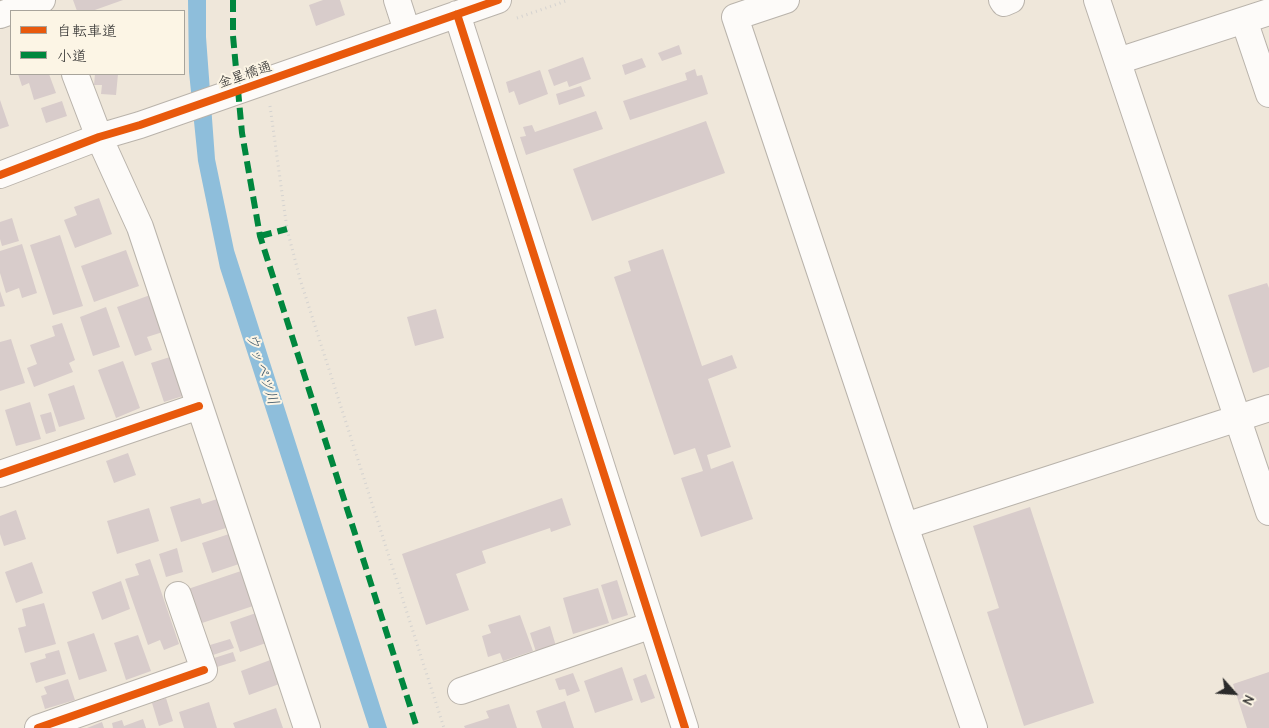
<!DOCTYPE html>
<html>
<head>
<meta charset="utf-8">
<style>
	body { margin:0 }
	#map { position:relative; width:1269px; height:728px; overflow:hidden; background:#efe7da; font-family:"Comic Neue","Klee One",sans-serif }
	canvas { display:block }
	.legend { position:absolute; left:10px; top:10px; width:175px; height:65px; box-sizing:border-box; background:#fcf5e5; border:1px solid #a8a49b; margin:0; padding:6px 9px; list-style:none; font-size:15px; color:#2b2b2b }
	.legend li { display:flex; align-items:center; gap:10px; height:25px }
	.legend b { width:25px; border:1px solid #a8a49b }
	.north { position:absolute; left:1209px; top:668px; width:50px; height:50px; -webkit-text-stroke:4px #fcf5e5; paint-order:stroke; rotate:116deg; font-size:14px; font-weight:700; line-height:20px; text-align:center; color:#2b2b2b }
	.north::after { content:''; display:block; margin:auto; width:18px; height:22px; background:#2b2b2b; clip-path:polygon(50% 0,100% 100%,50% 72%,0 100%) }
</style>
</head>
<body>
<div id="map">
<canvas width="1269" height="728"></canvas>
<ul class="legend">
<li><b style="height:6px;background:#e8590c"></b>自転車道</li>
<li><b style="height:6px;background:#00873e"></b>小道</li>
</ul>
<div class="north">N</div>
</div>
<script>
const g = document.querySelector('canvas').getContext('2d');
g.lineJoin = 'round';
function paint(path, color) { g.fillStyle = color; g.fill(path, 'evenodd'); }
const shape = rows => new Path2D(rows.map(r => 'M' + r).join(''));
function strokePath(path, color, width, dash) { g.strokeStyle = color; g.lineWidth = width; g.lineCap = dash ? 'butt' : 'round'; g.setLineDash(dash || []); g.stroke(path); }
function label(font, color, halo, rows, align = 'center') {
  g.font = font + ' "Comic Neue","Klee One",sans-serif'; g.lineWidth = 4; g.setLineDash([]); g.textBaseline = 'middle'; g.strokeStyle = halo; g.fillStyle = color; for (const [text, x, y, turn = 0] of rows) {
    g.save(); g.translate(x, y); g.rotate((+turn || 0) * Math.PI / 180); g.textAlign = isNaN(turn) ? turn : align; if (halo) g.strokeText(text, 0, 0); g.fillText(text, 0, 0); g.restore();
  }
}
const water = shape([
	[188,0,206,0,206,37,215,159,234,250,387,728,369,728,220,268,198,161,189,72]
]);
const building = shape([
	[73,0,123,0,92,11,77,11],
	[323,0,340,0,345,15,316,26,309,5],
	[679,45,682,54,662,61,658,53],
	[583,57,591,79,569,87,567,81,554,86,548,70],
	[642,58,646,67,625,75,622,65],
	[695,69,697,76,702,75,708,94,630,120,623,101,687,80,685,73],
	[540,70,548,94,519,105,514,91,509,93,506,82],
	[18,74,49,74,56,93,34,100,29,83,22,86],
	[95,74,118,74,116,95,101,94,102,85,94,85],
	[581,86,585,96,559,105,556,94],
	[0,100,9,126,0,129],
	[62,101,67,116,46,123,41,108],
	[596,111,603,129,526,155,520,137,526,136,523,127,532,125,535,132],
	[706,121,725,173,592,221,573,169],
	[99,198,112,234,75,248,64,220,77,215,74,207],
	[12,218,19,241,2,246,0,239,0,222],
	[60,235,83,306,53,315,30,245],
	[22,244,37,293,22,298,19,288,6,293,0,273,0,251],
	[663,249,702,366,732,355,737,368,708,379,731,447,707,455,711,469,733,461,753,519,701,537,681,478,703,471,695,448,674,455,614,277,631,271,628,261],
	[126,250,139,286,94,302,81,266],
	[1267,283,1269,288,1269,367,1253,373,1228,295],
	[0,291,5,306,0,307],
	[153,294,166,331,147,337,152,350,135,356,117,307],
	[106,307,120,347,93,356,80,317],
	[436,309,444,338,415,346,407,317],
	[62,323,75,360,69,363,73,372,34,387,27,368,37,364,30,345,55,336,52,326],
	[11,339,25,383,0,391,0,342],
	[170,357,183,396,164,402,151,363],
	[123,361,140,408,116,418,98,370],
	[74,385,85,419,59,427,48,394],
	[30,402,41,439,16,446,5,410],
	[51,412,56,431,46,434,40,415],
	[128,453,136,475,114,483,106,461],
	[200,498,202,504,217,499,226,528,181,542,170,507],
	[562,498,571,525,551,532,550,528,482,551,486,563,456,574,469,610,426,625,402,554],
	[1030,507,1094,703,1024,726,987,612,999,608,973,526],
	[149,508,159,541,117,554,107,521],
	[16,510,26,539,4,546,0,534,0,516],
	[229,534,239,564,212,573,202,543],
	[177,548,183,572,166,577,159,554],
	[150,559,179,644,164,650,160,640,148,645,125,579,139,575,135,564],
	[32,562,43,593,16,603,5,572],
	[241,571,253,606,199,624,188,589],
	[617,580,628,615,612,620,601,585],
	[121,581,130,609,102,620,92,592],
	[598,588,609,623,573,634,563,598],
	[44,603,56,644,25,653,18,628,26,626,22,609],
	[256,613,266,643,240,652,230,622],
	[520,615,533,651,503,661,500,653,488,657,482,636,491,633,488,625],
	[550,626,556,646,536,652,530,633],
	[94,633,107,671,79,680,67,642],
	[138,635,151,671,126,680,114,643],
	[230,639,234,648,213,655,210,645],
	[59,650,66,674,36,683,30,663,46,658,45,654],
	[233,652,236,661,217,667,214,658],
	[273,659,282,683,249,695,241,671],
	[622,667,633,700,595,713,584,681],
	[1269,672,1269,728,1247,728,1233,684],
	[573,673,580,691,567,696,565,689,559,690,555,679],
	[646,674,655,698,641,703,633,679],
	[68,679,75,700,45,709,41,696,47,694,44,687],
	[166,698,173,721,159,726,152,703],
	[565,701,574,728,542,728,536,711],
	[209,702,217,728,184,728,179,712],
	[509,704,517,728,465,728,464,726,489,718,486,711],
	[276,708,283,728,235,728,233,723],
	[143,719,146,728,113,728,112,723,122,720,124,726],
	[102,722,104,728,87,728]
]);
const path = shape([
	[517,18,569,0],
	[270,106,287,229,300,279,444,728]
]);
const minor = shape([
	[397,0,407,31],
	[786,0,735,17,905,526,974,728],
	[1002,0,1004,3,1011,0],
	[1097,0,1269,512],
	[457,14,685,728],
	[0,15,42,0],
	[1244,20,1269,94],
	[1118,61,1269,12],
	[75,74,99,137,140,227,307,728],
	[0,175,99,137,140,125,498,0],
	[0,474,199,406],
	[905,526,1269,408],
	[461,691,652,625],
	[38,728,204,670,178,595]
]);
const quiet = shape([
	[233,0,233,36,242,133,260,236,417,728],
	[260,236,287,229]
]);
const cycleway = shape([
	[457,14,685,728],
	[0,175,99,137,140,125,498,0],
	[0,474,199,406],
	[38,728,204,670]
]);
const streetNames = [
	["金星橋通",245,75,-19]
];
const waterNames = [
	["ウッペツ川",262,369,72]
];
paint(water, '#8ebedb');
paint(building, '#d8cccb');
strokePath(minor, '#b9b3ab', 28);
strokePath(path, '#d5d3d0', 3, [1, 4]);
strokePath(minor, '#fdfbf9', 26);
strokePath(quiet, '#00873e', 6, [12, 6]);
strokePath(cycleway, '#e8590c', 8);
label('14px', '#2b2b2b', '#fcf5e5', streetNames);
label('italic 15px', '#3f5869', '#fcf5e5', waterNames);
</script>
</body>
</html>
